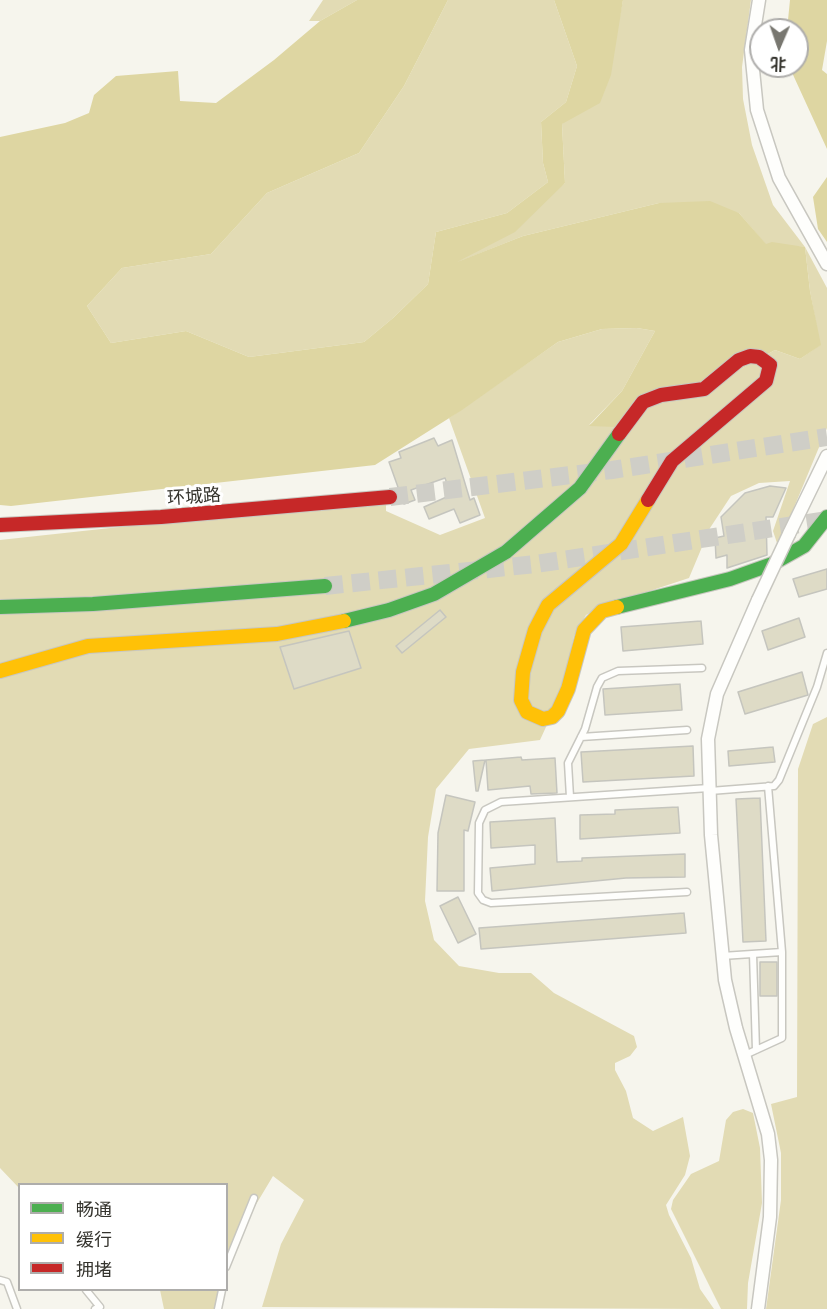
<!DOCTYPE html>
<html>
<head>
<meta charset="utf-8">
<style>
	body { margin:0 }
	#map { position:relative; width:827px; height:1309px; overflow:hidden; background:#f6f5ed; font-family:Inter,"Noto Sans SC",sans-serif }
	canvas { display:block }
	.legend { position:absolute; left:18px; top:1183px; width:210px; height:108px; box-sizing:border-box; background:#fff; border:2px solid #aeadab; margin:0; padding:8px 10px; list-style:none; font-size:18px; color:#34332d }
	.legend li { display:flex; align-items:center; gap:12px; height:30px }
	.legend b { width:30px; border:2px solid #aeadab }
	.north { position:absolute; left:749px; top:18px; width:60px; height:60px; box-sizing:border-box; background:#fff; border:2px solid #aeadab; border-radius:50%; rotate:182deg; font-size:16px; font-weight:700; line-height:24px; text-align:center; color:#34332d }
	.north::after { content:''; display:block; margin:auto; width:21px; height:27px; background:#787770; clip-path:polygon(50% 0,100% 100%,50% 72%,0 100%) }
</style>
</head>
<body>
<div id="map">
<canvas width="827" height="1309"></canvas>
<ul class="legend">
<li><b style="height:8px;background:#4caf50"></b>畅通</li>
<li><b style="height:8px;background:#ffc107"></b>缓行</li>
<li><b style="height:8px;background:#c62828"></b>拥堵</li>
</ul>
<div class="north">北</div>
</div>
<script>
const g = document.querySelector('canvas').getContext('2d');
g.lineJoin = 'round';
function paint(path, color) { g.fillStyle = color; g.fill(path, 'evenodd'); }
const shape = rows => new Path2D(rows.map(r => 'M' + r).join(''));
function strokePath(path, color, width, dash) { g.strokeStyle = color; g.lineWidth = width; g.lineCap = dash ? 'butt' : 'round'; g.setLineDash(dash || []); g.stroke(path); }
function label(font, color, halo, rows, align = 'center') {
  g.font = font + ' Inter,"Noto Sans SC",sans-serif'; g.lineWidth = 6; g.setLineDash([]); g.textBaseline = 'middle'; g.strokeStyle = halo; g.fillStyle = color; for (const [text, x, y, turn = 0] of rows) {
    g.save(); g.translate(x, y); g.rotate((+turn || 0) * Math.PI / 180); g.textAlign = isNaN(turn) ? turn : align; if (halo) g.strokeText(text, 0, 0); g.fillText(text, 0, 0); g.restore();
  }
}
const green = shape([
	[323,0,357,0,320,21,309,21],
	[448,0,554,0,577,66,566,102,541,122,543,163,548,182,507,213,436,232,428,284,393,318,364,342,249,357,186,331,111,343,87,306,122,268,211,254,267,193,359,153,404,86],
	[623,0,751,0,742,67,743,99,752,145,773,205,805,247,827,288,827,428,778,546,773,531,790,481,759,483,731,496,710,528,689,578,598,608,586,615,574,636,562,692,540,740,469,749,436,789,428,837,425,901,434,940,459,966,499,973,531,973,554,993,634,1036,637,1047,630,1056,615,1063,615,1070,626,1091,633,1118,653,1131,683,1117,690,1156,685,1175,666,1205,669,1215,691,1258,700,1289,714,1309,262,1307,281,1244,304,1200,273,1176,227,1253,226,1184,20,1184,19,1188,0,1168,0,540,386,498,386,511,440,535,485,518,449,418,558,342,602,329,637,328,655,331,622,391,589,425,645,394,721,380,775,350,800,359,820,345,810,291,805,247,766,245,739,213,659,203,523,236,448,266,565,183,562,124,618,25],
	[827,717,827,1309,766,1309,781,1200,781,1153,771,1104,797,1097,798,769,813,724],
	[743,1109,753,1113,760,1148,762,1203,748,1283,747,1309,721,1309,671,1209,673,1200,691,1174,719,1161,726,1120,733,1112],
	[160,1290,218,1290,215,1309,164,1309]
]);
const forest = shape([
	[357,0,448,0,404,86,359,153,267,193,211,254,122,268,87,306,111,343,186,331,249,357,364,342,393,318,428,284,436,232,507,213,548,182,543,163,541,122,566,102,577,66,554,0,623,0,611,75,600,103,562,124,565,183,515,232,457,262,523,236,659,203,710,201,739,213,766,244,772,242,805,247,810,291,821,345,800,359,775,350,721,380,645,394,616,427,589,426,622,391,655,331,637,328,602,329,558,342,462,410,375,465,11,506,0,505,0,137,65,123,89,113,94,95,116,76,178,71,180,101,216,103,274,60,320,21],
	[790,0,827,0,827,41,822,70,827,74,827,149,789,66,797,66,797,30,787,30],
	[827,177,827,242,818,229,813,197]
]);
const building = shape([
	[434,438,438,446,452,440,470,500,474,498,480,515,460,523,454,509,429,519,424,507,451,495,445,478,411,490,415,500,404,504,389,462,401,458,399,452,434,438],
	[770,486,786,488,773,517,766,517,767,555,727,568,727,555,716,558,715,538,724,536,721,517,745,493,770,486],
	[827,569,827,589,799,597,793,579,827,569],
	[440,610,446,617,402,653,396,646,440,610],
	[799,618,805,637,768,650,762,631,799,618],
	[701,621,703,644,623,651,621,627,701,621],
	[349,631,361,668,294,689,280,647,349,631],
	[802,672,808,695,745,714,738,692,802,672],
	[680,684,682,710,605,715,603,689,680,684],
	[693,746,694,776,583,782,581,752,693,746],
	[773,747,775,762,729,766,728,751,773,747],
	[521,757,522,760,555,758,557,793,531,794,530,786,488,790,486,760,521,757],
	[485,760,478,791,476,791,473,761,485,760],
	[446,795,475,802,468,831,464,830,464,891,437,891,438,833,446,795],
	[760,798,766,941,743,942,736,799,760,798],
	[678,807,680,833,580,839,580,815,615,814,615,810,678,807],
	[555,818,557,862,582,861,582,858,685,854,685,877,626,878,492,891,490,868,535,864,535,845,491,848,490,822,555,818],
	[458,897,476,934,458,943,440,906,458,897],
	[684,913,686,933,481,949,479,928,684,913],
	[760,962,777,962,777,996,760,996,760,962]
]);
const primaryTunnel = shape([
	[390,497,612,470,827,437],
	[325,586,536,564,827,520]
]);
const lane = shape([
	[581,737,687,730],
	[710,791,774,786,779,780,817,687,827,653],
	[570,797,568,763,585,729,597,687,602,678,618,671,702,668],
	[687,892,491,903,483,900,478,893,479,823,485,810,501,802,709,788],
	[753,954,756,1050],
	[722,956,782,952],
	[745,1055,782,1038,782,952,768,786],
	[226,1267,254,1198],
	[0,1280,7,1282,17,1309],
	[86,1290,100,1307,95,1309],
	[218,1309,222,1290]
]);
const street = shape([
	[759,0,751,50,757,110,779,178,827,264],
	[789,534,827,456],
	[758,1309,770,1217,771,1160,768,1134,736,1028,725,980,711,835,708,739,717,694,758,600]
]);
const fast = shape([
	[0,607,93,604,325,586],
	[617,607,730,579,772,564,804,546,827,517],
	[344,621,389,610,434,594,506,552,580,488,619,434]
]);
const slow = shape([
	[617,607,602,611,584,630,568,689,558,711,552,717,543,719,527,712,521,700,523,672,535,630,548,605,621,544,648,500],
	[0,671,88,646,277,634,344,621]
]);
const jam = shape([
	[619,434,643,402,661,395,704,389,739,360,750,356,759,357,770,365,766,381,672,461,648,500],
	[0,525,161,517,390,497]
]);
const streetBridge = shape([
	[758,600,789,534]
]);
const streetNames = [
	["环城路",194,497,-4]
];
paint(green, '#e2dbb4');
paint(forest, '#ded6a2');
paint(building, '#dedbc6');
strokePath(building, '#c5c5be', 1.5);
strokePath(primaryTunnel, '#cfcec7', 18, [18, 9]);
strokePath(lane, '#c8c7c0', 9);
strokePath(street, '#c8c7c0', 15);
strokePath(fast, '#c8c7c0', 16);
strokePath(slow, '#c8c7c0', 16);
strokePath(jam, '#c8c7c0', 16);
strokePath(lane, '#fefefc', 6);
strokePath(street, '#fefefc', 12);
strokePath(fast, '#4caf50', 14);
strokePath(slow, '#ffc107', 14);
strokePath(jam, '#c62828', 14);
strokePath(streetBridge, '#c8c7c0', 15, []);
strokePath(streetBridge, '#fefefc', 12);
label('18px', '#34332d', '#fff', streetNames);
</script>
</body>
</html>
